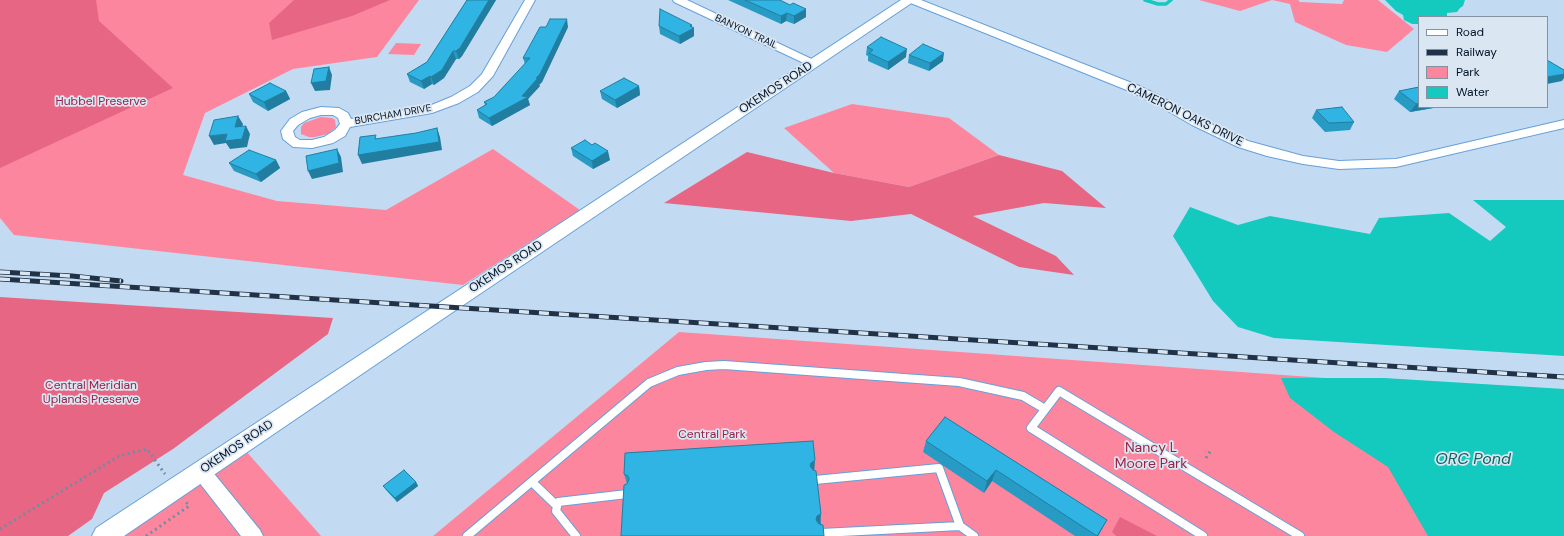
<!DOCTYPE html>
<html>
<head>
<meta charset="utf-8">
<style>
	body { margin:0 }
	#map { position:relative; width:1564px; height:536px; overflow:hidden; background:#c3dbf2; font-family:"DM Sans",sans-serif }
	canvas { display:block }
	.legend { position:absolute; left:1418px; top:16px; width:130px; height:92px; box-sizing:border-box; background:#dae6f2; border:1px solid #8391a0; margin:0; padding:5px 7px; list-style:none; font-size:12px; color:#001226 }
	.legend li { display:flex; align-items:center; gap:8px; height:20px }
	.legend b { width:20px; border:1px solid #8391a0 }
</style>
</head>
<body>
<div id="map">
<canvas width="1564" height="536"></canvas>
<ul class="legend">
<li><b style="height:5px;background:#fff"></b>Road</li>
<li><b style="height:5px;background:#1f3247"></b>Railway</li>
<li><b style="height:11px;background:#fd869f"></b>Park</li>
<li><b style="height:11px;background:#14c9be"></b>Water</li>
</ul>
</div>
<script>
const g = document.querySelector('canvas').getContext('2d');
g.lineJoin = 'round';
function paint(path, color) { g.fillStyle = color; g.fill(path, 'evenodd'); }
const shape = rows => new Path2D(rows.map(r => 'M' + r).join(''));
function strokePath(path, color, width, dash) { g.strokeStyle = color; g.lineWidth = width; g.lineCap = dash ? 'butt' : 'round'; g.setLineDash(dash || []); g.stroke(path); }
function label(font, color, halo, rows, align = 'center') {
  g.font = font + ' "DM Sans",sans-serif'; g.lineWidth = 3.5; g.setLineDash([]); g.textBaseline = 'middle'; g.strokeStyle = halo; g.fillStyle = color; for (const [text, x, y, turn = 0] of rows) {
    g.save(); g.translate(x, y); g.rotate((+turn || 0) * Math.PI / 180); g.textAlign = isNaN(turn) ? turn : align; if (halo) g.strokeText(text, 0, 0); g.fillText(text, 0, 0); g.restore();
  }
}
const green = shape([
	[0,0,419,0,377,57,293,69,205,113,183,175,277,201,386,210,493,149,580,210,463,285,14,235,0,218],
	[1199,0,1298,0,1300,2,1342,4,1344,0,1378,0,1414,29,1387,52,1346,45,1295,22,1290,4,1272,0,1240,11],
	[396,43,421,44,414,55,388,54],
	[852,104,949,118,999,155,909,187,834,173,784,128],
	[321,117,332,118,335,120,336,127,333,130,328,134,315,137,309,137,301,134,301,127,304,123],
	[679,332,1564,395,1564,536,433,536],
	[245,450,321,536,117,536]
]);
const forest = shape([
	[0,0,96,0,99,21,173,88,0,168],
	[294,0,390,0,352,16,272,40,269,23],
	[747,152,834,173,909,187,999,155,1062,171,1106,208,1044,203,973,216,1056,256,1074,275,1019,267,911,214,851,221,664,203],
	[0,297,333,318,328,334,173,449,104,493,92,519,68,536,0,536],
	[1120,517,1157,536,1116,536,1112,532]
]);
const water = shape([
	[1385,0,1465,0,1463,6,1460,8,1457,12,1447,13,1447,16,1439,17,1419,17,1419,24,1412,24,1404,20,1403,15,1396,11],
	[1473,200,1564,200,1564,356,1274,338,1238,327,1213,301,1173,236,1190,207,1238,225,1270,216,1370,234,1379,218,1449,213,1490,241,1506,227],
	[1281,378,1384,378,1564,389,1564,536,1428,536,1388,467,1334,432,1290,398]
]);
const stream = shape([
	[1145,0,1158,4,1166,4,1171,0]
]);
const path = shape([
	[1206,458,1211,450],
	[0,529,119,456,147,449,165,474],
	[146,536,189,506,186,502]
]);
const service = shape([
	[815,480,939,468,960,526,821,533],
	[532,482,557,506],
	[960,526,974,536],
	[467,536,649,383,678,371,706,366,724,365,959,382,1023,396,1045,409],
	[576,536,556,511,558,502,627,494],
	[1203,536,1031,428,1059,391,1300,536]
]);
const minor = shape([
	[525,0,535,0,493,76,478,92,459,103,432,113,350,127,345,136,333,143,312,148,293,147,283,139,281,131,290,119,302,112,321,107,339,108,348,113,351,119,429,106,451,97,470,86,482,74,525,0],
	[321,115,333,115,338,118,340,124,335,130,324,137,312,140,300,140,295,137,293,131,298,125,310,118,321,115],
	[673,0,687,0,818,62,820,64,818,66,810,66,674,2,673,0],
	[907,0,921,0,1137,85,1160,96,1200,119,1248,141,1303,156,1339,161,1396,159,1564,120,1564,128,1396,167,1339,169,1303,164,1267,156,1238,147,1192,125,1152,102,1129,91,908,2,907,0],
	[201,463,207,465,260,530,263,536,241,536,195,477,192,471,195,465,201,463]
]);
const tertiary = shape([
	[901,0,916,0,453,312,124,536,92,536,96,528,901,0]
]);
const rail = shape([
	[0,272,72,276,121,281],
	[0,279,1564,377]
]);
const wall = shape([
	[467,0,496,0,462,56,459,59,456,59,444,78,434,85,432,84,424,89,410,82,407,74,427,62],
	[728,0,780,0,806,17,794,24,786,21,781,24],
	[692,25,692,27,694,28,694,36,680,44,660,34,659,26],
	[568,27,542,82,539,85,540,86,528,99,530,105,492,126,479,118,477,110,485,105,484,102,494,97,525,64,523,58],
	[867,47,906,57,888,70,868,61,868,56,866,55],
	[909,55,943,61,929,71,908,63],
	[639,86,640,95,617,108,602,99,600,91],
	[1419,87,1419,107,1439,107,1410,112,1394,99,1399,91],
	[286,91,290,99,268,111,253,102,249,94],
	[1316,110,1354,122,1350,130,1325,132,1312,118],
	[592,145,610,160,593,169,573,156,571,148],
	[276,160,280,168,261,182,234,171,229,163],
	[945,417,1107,520,1098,536,1075,536,992,481,984,493,923,452,926,441],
	[814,471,821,524,627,484,624,474],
	[416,482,418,486,397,502,386,490,383,486]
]);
const shadedWall = shape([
	[489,0,496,0,462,56,459,59,456,51],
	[806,9,806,17,794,24,794,16],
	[787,13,786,21,781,24,781,16],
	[567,19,568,27,542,82,539,85,540,86,528,99,530,105,492,126,489,118,522,96,536,78],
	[692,25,692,29,694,28,694,36,680,44,679,36],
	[907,49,906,57,888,70,888,62],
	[453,51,456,59,444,78,434,85,431,77],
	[944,53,943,61,929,71,930,63],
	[329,67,332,75,330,90,315,91,311,83],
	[1564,74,1564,78,1562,81,1547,84,1547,77],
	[430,76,432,84,424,89,421,81],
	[639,86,640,95,617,108,615,100],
	[286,91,290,99,268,111,264,102],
	[1419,103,1419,107,1439,107,1410,112,1416,104],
	[238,116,243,124,240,135,235,127],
	[246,126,250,134,247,147,230,149,226,143,214,145,209,136,227,134],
	[437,128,440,137,442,150,362,164,358,155],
	[337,149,341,157,343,172,312,179,308,171],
	[608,151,610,160,593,169,592,161],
	[276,160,280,168,261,182,256,174],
	[815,460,814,475,810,466,811,463],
	[996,470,992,481,984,493,987,481],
	[416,482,418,486,397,502,395,498],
	[821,514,820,528,816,520,817,516],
	[1107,520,1098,536,1097,536]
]);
const building = shape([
	[467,0,489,0,460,48,456,51,453,51,442,70,431,77,430,76,421,81,407,74,427,62,467,0],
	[745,0,780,0,790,5,793,3,806,9,794,16,787,13,781,16,745,0],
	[660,9,692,25,690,26,694,28,679,36,659,26,660,9],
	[550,19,567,19,540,74,536,78,538,78,522,96,528,97,489,118,477,110,487,104,484,102,494,97,530,58,523,58,540,27,546,27,550,19],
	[881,37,907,49,888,62,869,53,873,50,867,47,881,37],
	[923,44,944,53,930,63,909,55,923,44],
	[1547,60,1564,70,1564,74,1547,77,1547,60],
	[329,67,326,81,311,83,314,69,329,67],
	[624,78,639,86,615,100,600,91,624,78],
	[270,83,286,91,264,102,249,94,270,83],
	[1419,87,1419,103,1416,104,1399,91,1419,87],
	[1342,107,1354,122,1329,123,1316,110,1342,107],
	[238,116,235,127,246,126,242,139,225,141,227,134,209,136,214,120,238,116],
	[437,128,439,142,358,155,360,137,376,135,375,139,416,133,437,128],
	[585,140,592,145,595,143,608,151,592,161,571,148,585,140],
	[337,149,339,163,308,171,306,156,337,149],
	[249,150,276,160,256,174,229,163,249,150],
	[945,417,1107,520,1097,536,996,470,987,481,926,441,945,417],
	[813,441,815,460,811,463,810,466,813,470,816,471,821,514,817,516,816,520,819,524,823,525,824,536,621,536,624,485,627,484,629,479,628,476,624,474,625,453,813,441],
	[404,470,416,482,395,498,383,486,404,470]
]);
const farStreetnames = [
	["BANYON TRAIL",746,32,25],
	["BURCHAM DRIVE",393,115,-10]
];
const streetNames = [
	["OKEMOS ROAD",776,88,-33],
	["CAMERON OAKS DRIVE",1185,115,26],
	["OKEMOS ROAD",506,267,-33],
	["OKEMOS ROAD",237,447,-34]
];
const parkNames = [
	["Hubbel Preserve",101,102],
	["Central Meridian",91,386],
	["Uplands Preserve",91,400],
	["Central Park",712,435]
];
const nearParknames = [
	["Nancy L",1151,448],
	["Moore Park",1151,464]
];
const nearWaternames = [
	["ORC Pond",1473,460]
];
paint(green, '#fd869f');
paint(forest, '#e76684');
paint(water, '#14c9be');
strokePath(stream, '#14c9be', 3.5);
strokePath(service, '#65a0d8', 10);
strokePath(minor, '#65a0d8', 2);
strokePath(tertiary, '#65a0d8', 2);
strokePath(path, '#758aa0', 3, [2, 3.5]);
strokePath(service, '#fff', 8);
paint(minor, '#fff');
paint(tertiary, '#fff');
strokePath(rail, '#1f3247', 5);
strokePath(rail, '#dae6f2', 3.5, [10]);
paint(wall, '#289bc4');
paint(shadedWall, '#217ea0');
paint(building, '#2fb4e4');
strokePath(building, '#217ea0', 1);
label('10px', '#001226', '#dae6f2', farStreetnames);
label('12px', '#001226', '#dae6f2', streetNames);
label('12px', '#972246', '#dae6f2', parkNames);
label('14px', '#972246', '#dae6f2', nearParknames);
label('italic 16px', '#0c655f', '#dae6f2', nearWaternames);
</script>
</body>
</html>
